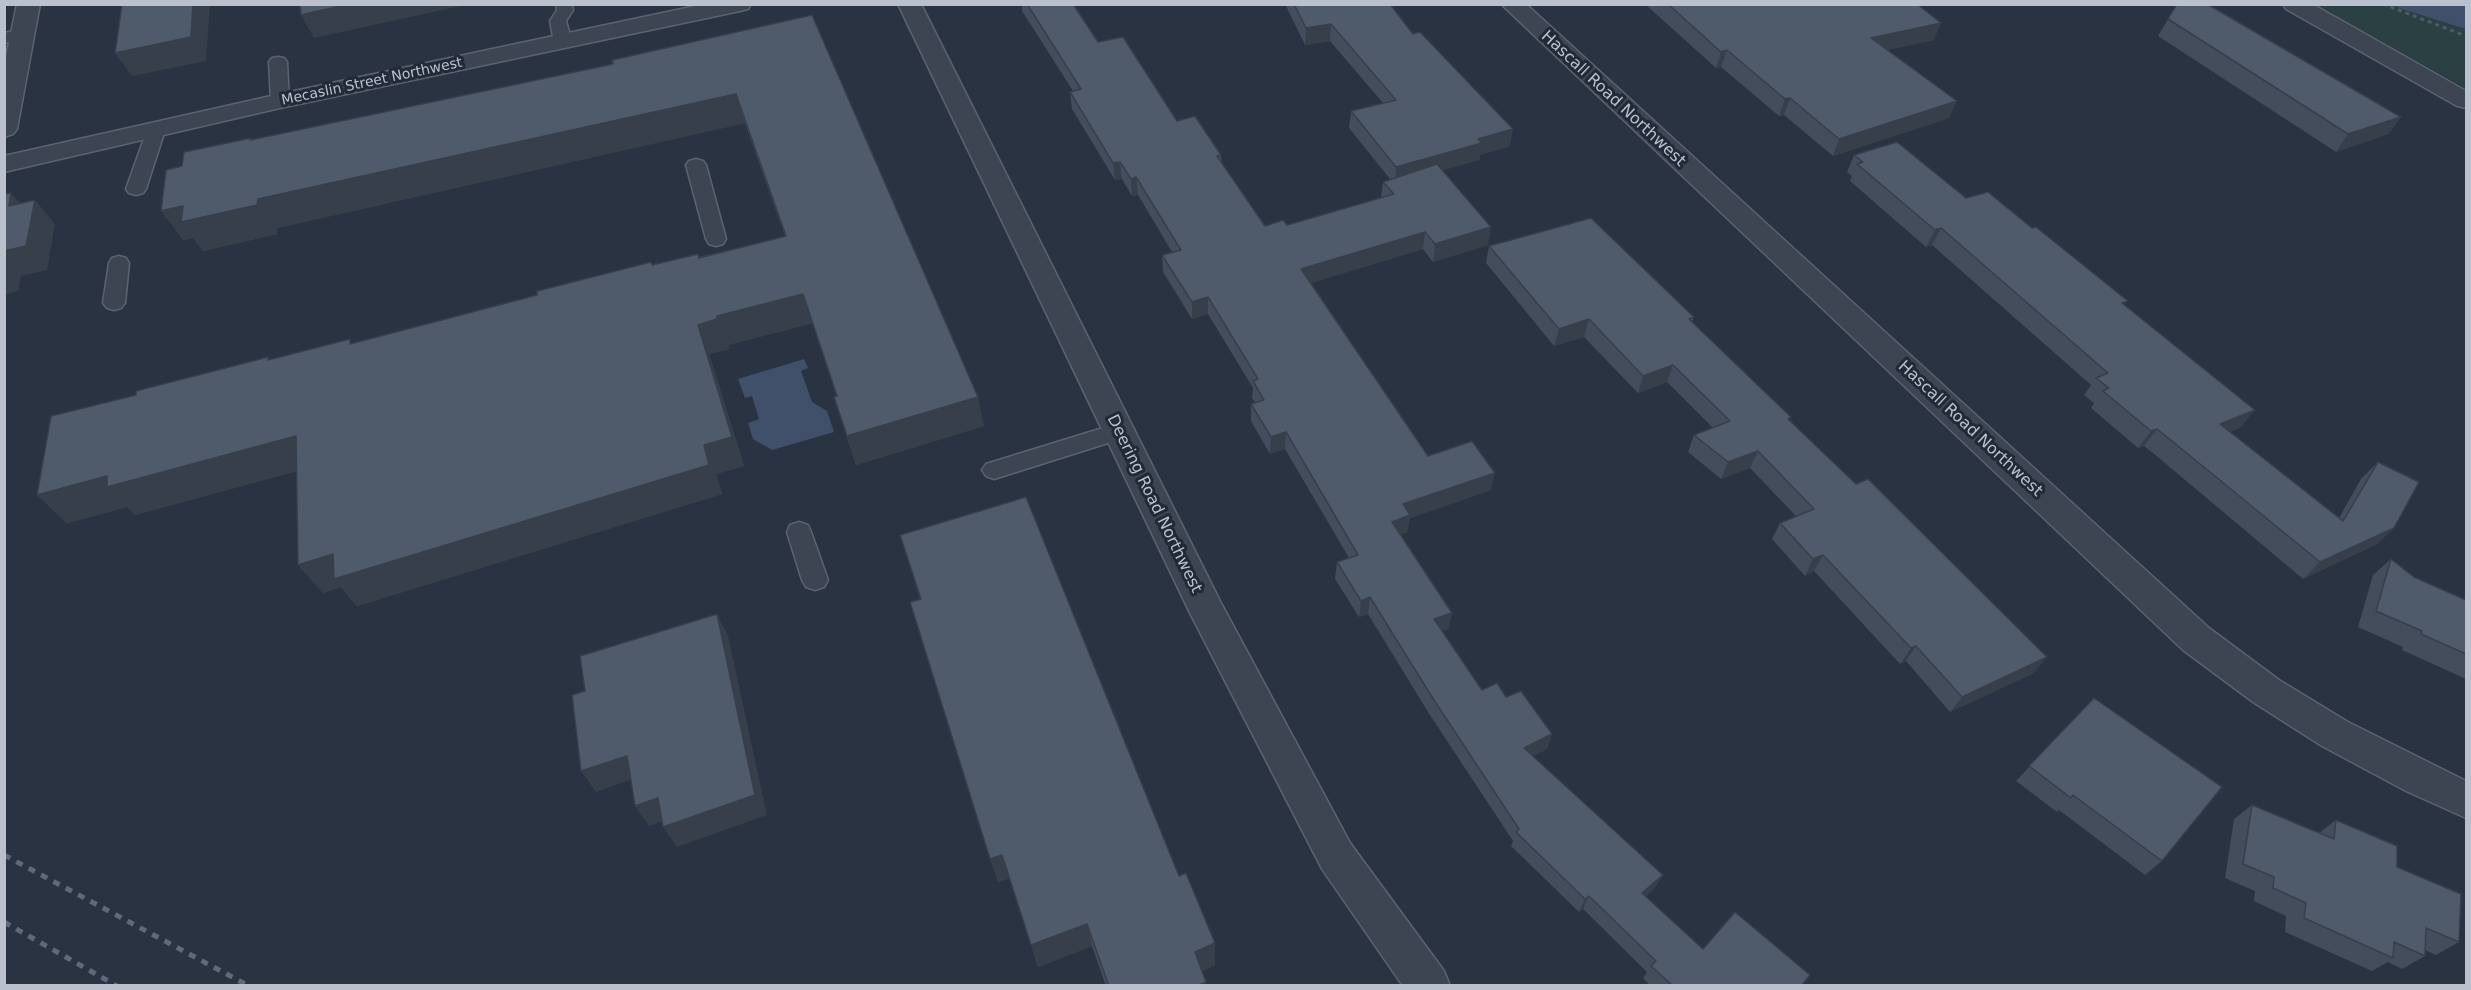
<!DOCTYPE html>
<html>
<head>
<meta charset="utf-8">
<style>
	body { margin:0 }
	#map { position:relative; width:2471px; height:990px; overflow:hidden; background:#293342; font-family:"DejaVu Sans",sans-serif }
	canvas { display:block }
	.frame { position:absolute; inset:0; border:6px solid #bac1cc; pointer-events:none }
</style>
</head>
<body>
<div id="map">
<canvas width="2471" height="990"></canvas>
<div class="frame"></div>
</div>
<script>
const g = document.querySelector('canvas').getContext('2d');
g.lineJoin = 'round';
function paint(path, color) { g.fillStyle = color; g.fill(path, 'evenodd'); }
const shape = rows => new Path2D(rows.map(r => 'M' + r).join(''));
function strokePath(path, color, width, dash) { g.strokeStyle = color; g.lineWidth = width; g.lineCap = dash ? 'butt' : 'round'; g.setLineDash(dash || []); g.stroke(path); }
function label(font, color, halo, rows, align = 'center') {
  g.font = font + ' "DejaVu Sans",sans-serif'; g.lineWidth = 6; g.setLineDash([]); g.textBaseline = 'middle'; g.strokeStyle = halo; g.fillStyle = color; for (const [text, x, y, turn = 0] of rows) {
    g.save(); g.translate(x, y); g.rotate((+turn || 0) * Math.PI / 180); g.textAlign = isNaN(turn) ? turn : align; if (halo) g.strokeText(text, 0, 0); g.fillText(text, 0, 0); g.restore();
  }
}
const green = shape([
	[2314,5,2466,5,2466,88]
]);
const water = shape([
	[2394,5,2466,5,2466,29,2399,8],
	[804,359,808,368,801,371,812,402,827,411,834,432,772,450,753,439,748,423,759,419,752,396,745,398,738,379]
]);
const path = shape([
	[2383,4,2466,36]
]);
const service = shape([
	[556,4,572,4,573,10,566,21,572,42,569,46,563,47,557,46,554,42,550,21,557,10,556,4],
	[24,29,30,30,33,34,30,38,4,43,4,33,24,29],
	[278,57,284,58,287,62,289,101,286,105,280,106,274,105,271,101,269,62,272,58,278,57],
	[156,124,163,126,165,130,146,189,143,193,136,195,129,193,126,189,147,130,149,126,156,124],
	[696,159,703,161,706,165,726,239,723,244,716,246,709,244,706,239,686,165,689,161,696,159],
	[119,256,126,258,129,263,125,303,121,308,114,310,107,308,103,303,109,263,112,258,119,256],
	[1119,423,1127,425,1131,431,1127,437,994,479,986,476,982,470,986,464,1119,423],
	[799,522,808,525,811,532,828,580,824,587,815,590,806,587,802,580,787,532,790,525,799,522]
]);
const minor = shape([
	[17,4,40,4,17,129,13,134,4,137,4,66,17,4],
	[705,4,751,4,748,9,740,11,280,108,4,172,4,156,280,94,705,4],
	[898,4,921,4,1221,603,1350,843,1444,971,1450,986,1403,986,1322,869,1190,613,898,4],
	[1501,4,1526,4,2209,628,2279,680,2348,722,2466,781,2466,818,2406,791,2322,746,2253,702,2183,650,1501,4],
	[2283,4,2312,4,2466,91,2466,108,2457,106,2286,9,2283,4]
]);
const rail = shape([
	[4,855,249,986],
	[4,922,117,986]
]);
const wall = shape([
	[1022,4,1073,4,1098,42,1177,121,1221,155,1222,163,1265,226,1287,225,1381,198,1383,182,1390,179,1349,128,1351,111,1383,103,1330,41,1305,45,1285,4,1390,4,1413,34,1510,146,1480,155,1479,160,1443,170,1488,245,1433,262,1423,249,1311,283,1428,456,1491,490,1410,518,1407,532,1400,534,1449,629,1442,631,1482,690,1506,697,1552,734,1547,749,1533,756,1655,888,1645,897,1703,949,1801,986,1651,986,1643,978,1647,972,1583,909,1579,912,1511,846,1513,841,1428,712,1368,614,1359,617,1335,579,1337,562,1349,558,1285,449,1270,454,1251,421,1251,404,1255,402,1252,398,1253,388,1208,314,1192,319,1163,272,1162,255,1172,252,1138,195,1132,196,1122,179,1115,180,1072,109,1070,92,1073,91,1022,11],
	[1645,4,1917,4,1934,40,1887,50,1949,118,1833,156,1784,115,1779,116,1721,67,1716,68],
	[812,15,984,426,856,465,834,397,837,396,813,323,728,345,729,349,709,354,744,466,716,474,722,494,357,606,341,587,323,593,298,565,297,471,135,515,127,507,67,523,37,495,270,360,352,343,537,295,651,262,653,265,699,257,785,236,745,123,277,228,277,234,203,251,193,238,183,240,251,138,252,140,613,64],
	[2168,19,2401,117,2388,134,2336,152,2158,36],
	[1854,155,1966,198,2125,306,2241,427,2230,432,2339,518,2361,479,2378,462,2394,528,2377,544,2303,579,2159,458,2144,446,2138,448,2091,408,2094,403,2084,395,2091,385,1932,245,1926,247,1850,181,1852,176,1847,172],
	[1489,246,1694,317,1692,322,1790,421,2034,673,1950,712,1906,661,1900,664,1814,571,1805,576,1772,539,1780,523,1796,516,1750,468,1721,479,1688,452,1694,435,1713,428,1667,382,1638,393,1584,337,1554,346,1486,263],
	[900,535,1179,876,1215,943,1215,965,1202,971,1206,982,1206,986,1106,986,1092,946,1038,967,1010,878,998,882,920,599],
	[2391,559,2414,577,2466,600,2466,679,2402,650,2403,647,2358,627,2373,575],
	[2094,698,2162,861,2145,875,2059,810,2057,812,2016,781],
	[2252,805,2319,833,2336,820,2397,867,2459,942,2436,955,2425,950,2425,956,2402,969,2388,962,2372,971,2285,932,2286,916,2254,901,2255,891,2225,878,2234,819]
]);
const shadedWall = shape([
	[193,4,210,4,206,61,132,76,115,53],
	[349,4,470,4,314,38,301,15],
	[1941,23,1934,40,1864,55,1871,38],
	[1331,24,1330,41,1305,45,1306,28],
	[1727,50,1721,67,1716,68,1721,52],
	[736,94,745,123,277,228,277,234,203,251,193,238,183,240,161,211,183,206,258,199],
	[1790,98,1784,115,1779,116,1785,99],
	[1957,101,1949,118,1833,156,1839,139],
	[2401,117,2388,134,2336,152,2348,134],
	[1513,129,1510,146,1480,155,1479,160,1395,184,1396,167,1478,139],
	[1120,162,1122,179,1115,180,1113,163],
	[1136,177,1138,195,1132,196,1131,179],
	[11,193,31,216,35,200,55,224,47,270,21,276,18,291,4,295,4,251,9,206],
	[1491,227,1488,245,1433,262,1435,244],
	[1941,228,1932,245,1926,247,1935,230],
	[1425,232,1423,249,1301,286,1301,269],
	[803,294,813,323,728,345,729,349,709,354,744,466,716,474,722,494,357,606,341,587,323,593,298,565,704,445,698,325,717,316],
	[1208,297,1208,314,1192,319,1192,302],
	[1589,319,1584,337,1554,346,1559,329],
	[1673,365,1667,382,1638,393,1643,376],
	[978,397,984,426,856,465,847,436],
	[2255,410,2241,427,2206,441,2220,424],
	[2157,429,2144,446,2138,448,2151,431],
	[1286,432,1285,449,1270,454,1271,437],
	[296,436,319,465,135,515,127,507,67,523,37,495,107,476],
	[1758,451,1750,468,1721,479,1728,462],
	[1495,473,1491,490,1410,518,1407,532,1389,538,1392,522,1403,504],
	[2394,528,2377,544,2303,579,2320,562],
	[1823,555,1814,571,1805,576,1813,559],
	[1370,597,1368,614,1359,617,1361,601],
	[1452,613,1449,629,1430,635,1434,619],
	[717,614,728,636,767,815,677,847,663,827],
	[1916,646,1906,661,1900,664,1911,648],
	[2047,657,2034,673,1950,712,1962,697],
	[1552,734,1547,749,1519,763,1524,748],
	[627,756,641,776,596,792,581,771],
	[658,798,672,818,649,826,635,806],
	[1002,855,1010,878,998,882,990,859],
	[1663,875,1655,888,1634,907,1642,893],
	[1589,896,1583,909,1579,912,1585,899],
	[1087,924,1092,946,1038,967,1031,945],
	[1215,943,1215,965,1196,973,1195,952],
	[1206,982,1206,986,1197,986]
]);
const building = shape([
	[122,4,193,4,191,37,115,53,122,4],
	[300,4,349,4,301,15,300,4],
	[1027,4,1073,4,1098,42,1123,37,1177,121,1195,116,1221,155,1217,156,1265,226,1283,220,1287,225,1394,194,1383,182,1437,164,1491,227,1435,244,1425,232,1301,269,1428,456,1472,441,1495,473,1403,504,1410,515,1392,522,1452,613,1434,619,1482,690,1497,683,1506,697,1521,691,1552,734,1524,748,1663,875,1642,893,1703,949,1735,912,1810,975,1801,986,1673,986,1651,966,1656,961,1589,896,1585,899,1516,832,1519,829,1432,697,1370,597,1361,601,1337,562,1358,555,1286,432,1271,437,1251,404,1264,400,1253,381,1258,379,1208,297,1192,302,1162,255,1181,250,1136,177,1131,179,1120,162,1113,163,1070,92,1081,89,1027,4],
	[1294,4,1390,4,1413,34,1420,32,1513,129,1478,139,1482,143,1396,167,1351,111,1396,100,1331,24,1306,28,1294,4],
	[1668,4,1917,4,1941,23,1871,38,1957,101,1839,139,1790,98,1785,99,1727,50,1721,52,1668,4],
	[2177,4,2207,4,2401,117,2348,134,2168,19,2177,4],
	[812,15,978,397,847,436,834,397,837,396,803,294,717,316,717,319,698,325,732,437,704,445,709,465,334,579,333,554,298,565,296,436,107,487,107,476,37,495,51,416,136,395,136,391,268,357,268,360,350,339,350,344,537,295,537,291,651,262,652,265,698,254,699,258,786,236,736,94,258,199,257,205,181,222,183,206,161,211,166,170,182,166,184,152,251,138,250,140,613,64,612,60,812,15],
	[1897,142,1966,198,1988,192,2032,228,2036,227,2128,301,2122,303,2255,410,2220,424,2343,521,2378,462,2419,482,2394,528,2320,562,2172,441,2157,429,2151,431,2103,391,2109,388,2096,378,2108,373,1941,228,1935,230,1857,164,1863,162,1854,155,1897,142],
	[11,193,9,206,35,200,26,246,4,251,4,194,11,193],
	[1591,218,1694,317,1689,319,1791,417,1788,419,1856,484,1868,479,2047,657,1962,697,1916,646,1911,648,1823,555,1813,559,1780,523,1814,509,1758,451,1728,462,1694,435,1730,421,1673,365,1643,376,1589,319,1559,329,1489,246,1591,218],
	[1026,497,1179,876,1186,873,1215,943,1195,952,1206,982,1197,986,1109,986,1087,924,1031,945,1002,855,990,859,910,602,921,599,900,535,1026,497],
	[2391,559,2414,577,2466,600,2466,654,2421,634,2422,631,2376,611,2391,559],
	[717,614,755,795,663,827,658,798,635,806,627,756,581,771,572,695,585,691,580,656,717,614],
	[2094,698,2222,787,2162,861,2073,795,2071,798,2029,766,2094,698],
	[2252,805,2334,839,2336,820,2397,846,2397,867,2461,894,2459,942,2426,928,2425,956,2394,942,2393,958,2304,918,2306,903,2273,888,2274,877,2243,864,2252,805]
]);
const farStreetnames = [
	["Mecaslin Street Northwest",372,82,-12]
];
const streetNames = [
	["Hascall Road Northwest",1613,99,43],
	["Hascall Road Northwest",1970,429,43],
	["Deering Road Northwest",1154,504,64]
];
paint(green, '#2b4043');
paint(water, '#40506a');
strokePath(service, '#5b636f', 3);
strokePath(minor, '#5b636f', 3);
strokePath(path, '#495d60', 3, [4, 4]);
paint(service, '#3d4552');
paint(minor, '#3d4552');
strokePath(rail, '#606979', 5, [7, 7]);
paint(wall, '#444d5c');
paint(shadedWall, '#373f4b');
paint(building, '#4f5a6b');
strokePath(building, '#373f4b', 1.5);
label('14px', '#bac1cc', '#222a37', farStreetnames);
label('16px', '#bac1cc', '#222a37', streetNames);
</script>
</body>
</html>
